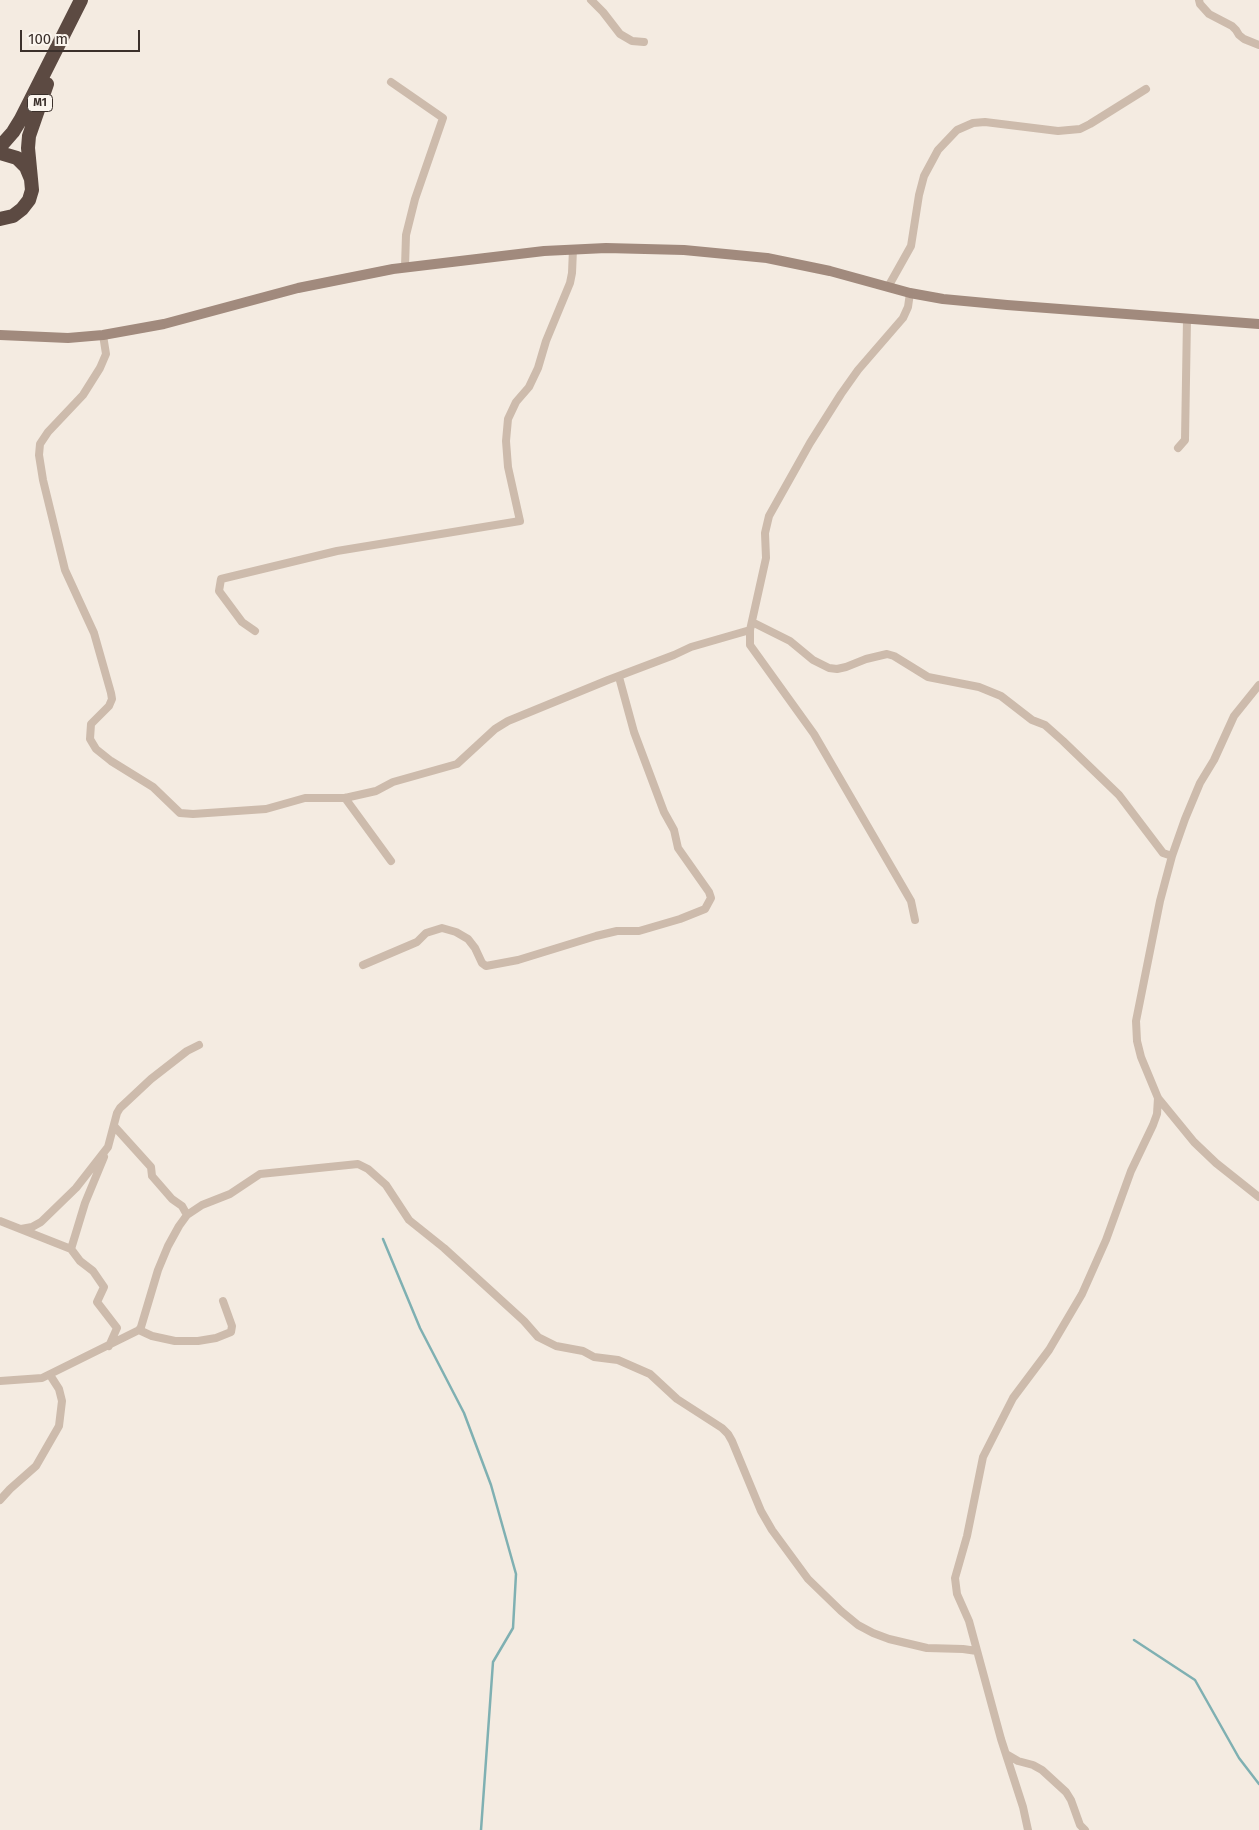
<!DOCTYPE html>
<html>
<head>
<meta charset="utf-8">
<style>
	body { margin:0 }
	#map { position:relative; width:1259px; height:1830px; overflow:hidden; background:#f4ebe1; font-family:"Fira Sans",sans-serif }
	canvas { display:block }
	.scale { position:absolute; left:20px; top:30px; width:120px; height:22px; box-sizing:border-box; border:2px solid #3b302b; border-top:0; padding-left:6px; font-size:15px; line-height:18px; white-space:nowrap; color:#3b302b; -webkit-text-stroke:4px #fbf5ee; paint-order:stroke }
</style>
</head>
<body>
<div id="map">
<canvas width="1259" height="1830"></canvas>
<div class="scale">100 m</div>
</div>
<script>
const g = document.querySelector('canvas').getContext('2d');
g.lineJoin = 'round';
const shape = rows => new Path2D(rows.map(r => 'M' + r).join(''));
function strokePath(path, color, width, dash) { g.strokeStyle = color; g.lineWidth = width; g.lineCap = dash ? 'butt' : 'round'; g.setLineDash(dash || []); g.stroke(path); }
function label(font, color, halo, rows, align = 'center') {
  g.font = font + ' "Fira Sans",sans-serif'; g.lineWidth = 4; g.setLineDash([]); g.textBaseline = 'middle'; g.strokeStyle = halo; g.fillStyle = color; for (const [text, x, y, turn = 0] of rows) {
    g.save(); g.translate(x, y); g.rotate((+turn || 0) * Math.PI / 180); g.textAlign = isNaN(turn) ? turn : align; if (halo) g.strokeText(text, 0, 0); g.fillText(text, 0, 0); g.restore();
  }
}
const stream = shape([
	[383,1239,420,1328,464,1413,491,1485,516,1574,513,1628,493,1662,481,1830],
	[1134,1640,1195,1680,1239,1758,1259,1784]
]);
const street = shape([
	[591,0,603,12,620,34,632,41,644,42],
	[1199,0,1200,4,1209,14,1232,26,1236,30,1239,35,1244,39,1259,45],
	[391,82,443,118,415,199,406,235,405,267],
	[888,287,911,246,919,195,924,176,938,150,957,130,973,123,985,122,1058,131,1080,129,1090,124,1146,89],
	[910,293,908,307,903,318,858,370,841,394,810,443,769,516,765,533,766,558,750,630,750,645,814,734,911,901,915,920],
	[103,335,106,354,100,368,83,395,48,432,40,444,39,455,43,480,65,570,94,633,111,693,112,699,109,706,91,724,90,739,96,749,111,761,153,787,180,813,193,814,266,809,305,798,345,798,376,791,393,782,457,764,495,729,508,721,608,680,674,655,691,647,750,630],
	[1178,448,1185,440,1187,319],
	[752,622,790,641,813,660,829,668,837,669,846,667,866,659,887,654,894,656,928,677,979,687,1001,696,1032,720,1045,725,1063,741,1119,795,1163,853,1172,856],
	[255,631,242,622,219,591,221,579,337,551,520,521,508,467,506,441,508,419,516,402,529,387,538,368,546,341,570,283,572,273,573,249],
	[1259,685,1234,716,1214,760,1200,783,1185,819,1172,856,1160,901,1136,1021,1137,1041,1141,1057,1158,1098,1194,1142,1216,1163,1259,1197],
	[345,798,391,861],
	[363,965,417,942,426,933,442,928,456,932,468,939,475,948,482,963,486,966,518,960,596,936,617,931,639,931,680,919,705,909,711,898,709,892,678,848,674,830,664,812,634,732,619,677],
	[114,1126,151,1167,152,1176,172,1199,182,1206,187,1215],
	[0,1221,71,1249,80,1261,93,1271,104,1287,97,1302,117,1328,109,1346],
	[21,1229,32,1227,41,1222,76,1188,108,1147,117,1113,120,1108,151,1079,187,1051,199,1045],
	[71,1249,85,1203,104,1157],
	[139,1330,152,1336,175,1341,198,1341,216,1338,231,1332,232,1326,223,1301],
	[0,1381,42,1378,139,1330,141,1327,158,1270,168,1246,179,1226,187,1215,202,1205,230,1194,260,1174,358,1164,368,1169,386,1185,409,1220,444,1248,524,1321,538,1337,556,1346,583,1351,594,1357,618,1360,650,1374,677,1399,722,1428,728,1434,732,1441,761,1511,772,1530,808,1579,841,1611,858,1625,873,1633,889,1639,927,1648,963,1649,977,1651],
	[0,1500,10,1489,36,1466,59,1426,62,1401,59,1389,50,1375],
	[1006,1754,1018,1761,1033,1765,1042,1770,1066,1792,1071,1800,1080,1825,1085,1830],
	[1028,1830,1023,1807,1001,1739,969,1621,957,1594,955,1578,967,1536,983,1457,1013,1398,1049,1350,1082,1294,1106,1240,1131,1171,1153,1125,1157,1114,1158,1098]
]);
const secondary = shape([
	[0,335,68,338,103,335,164,324,298,288,393,269,544,251,606,248,684,250,767,258,830,271,910,293,943,299,1007,305,1259,324]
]);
const highway = shape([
	[0,147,13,132,21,119,81,0],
	[0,153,17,158,26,167,31,179,32,190,29,200,22,209,13,216,0,219],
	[31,179,28,148,29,136,47,84]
]);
const shields = [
	[40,103,25]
];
const shieldNames = [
	["M1",40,103]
];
strokePath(stream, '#7fb0b2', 2.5);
strokePath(street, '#cdbbac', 8);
strokePath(secondary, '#a18a7d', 10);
strokePath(highway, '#5c4a42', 14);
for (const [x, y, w] of shields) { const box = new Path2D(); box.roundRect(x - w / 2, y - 8.5, w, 17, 4); g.fillStyle = '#fbf5ee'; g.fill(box); strokePath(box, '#3b302b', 1); }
label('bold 11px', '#3b302b', null, shieldNames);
</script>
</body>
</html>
